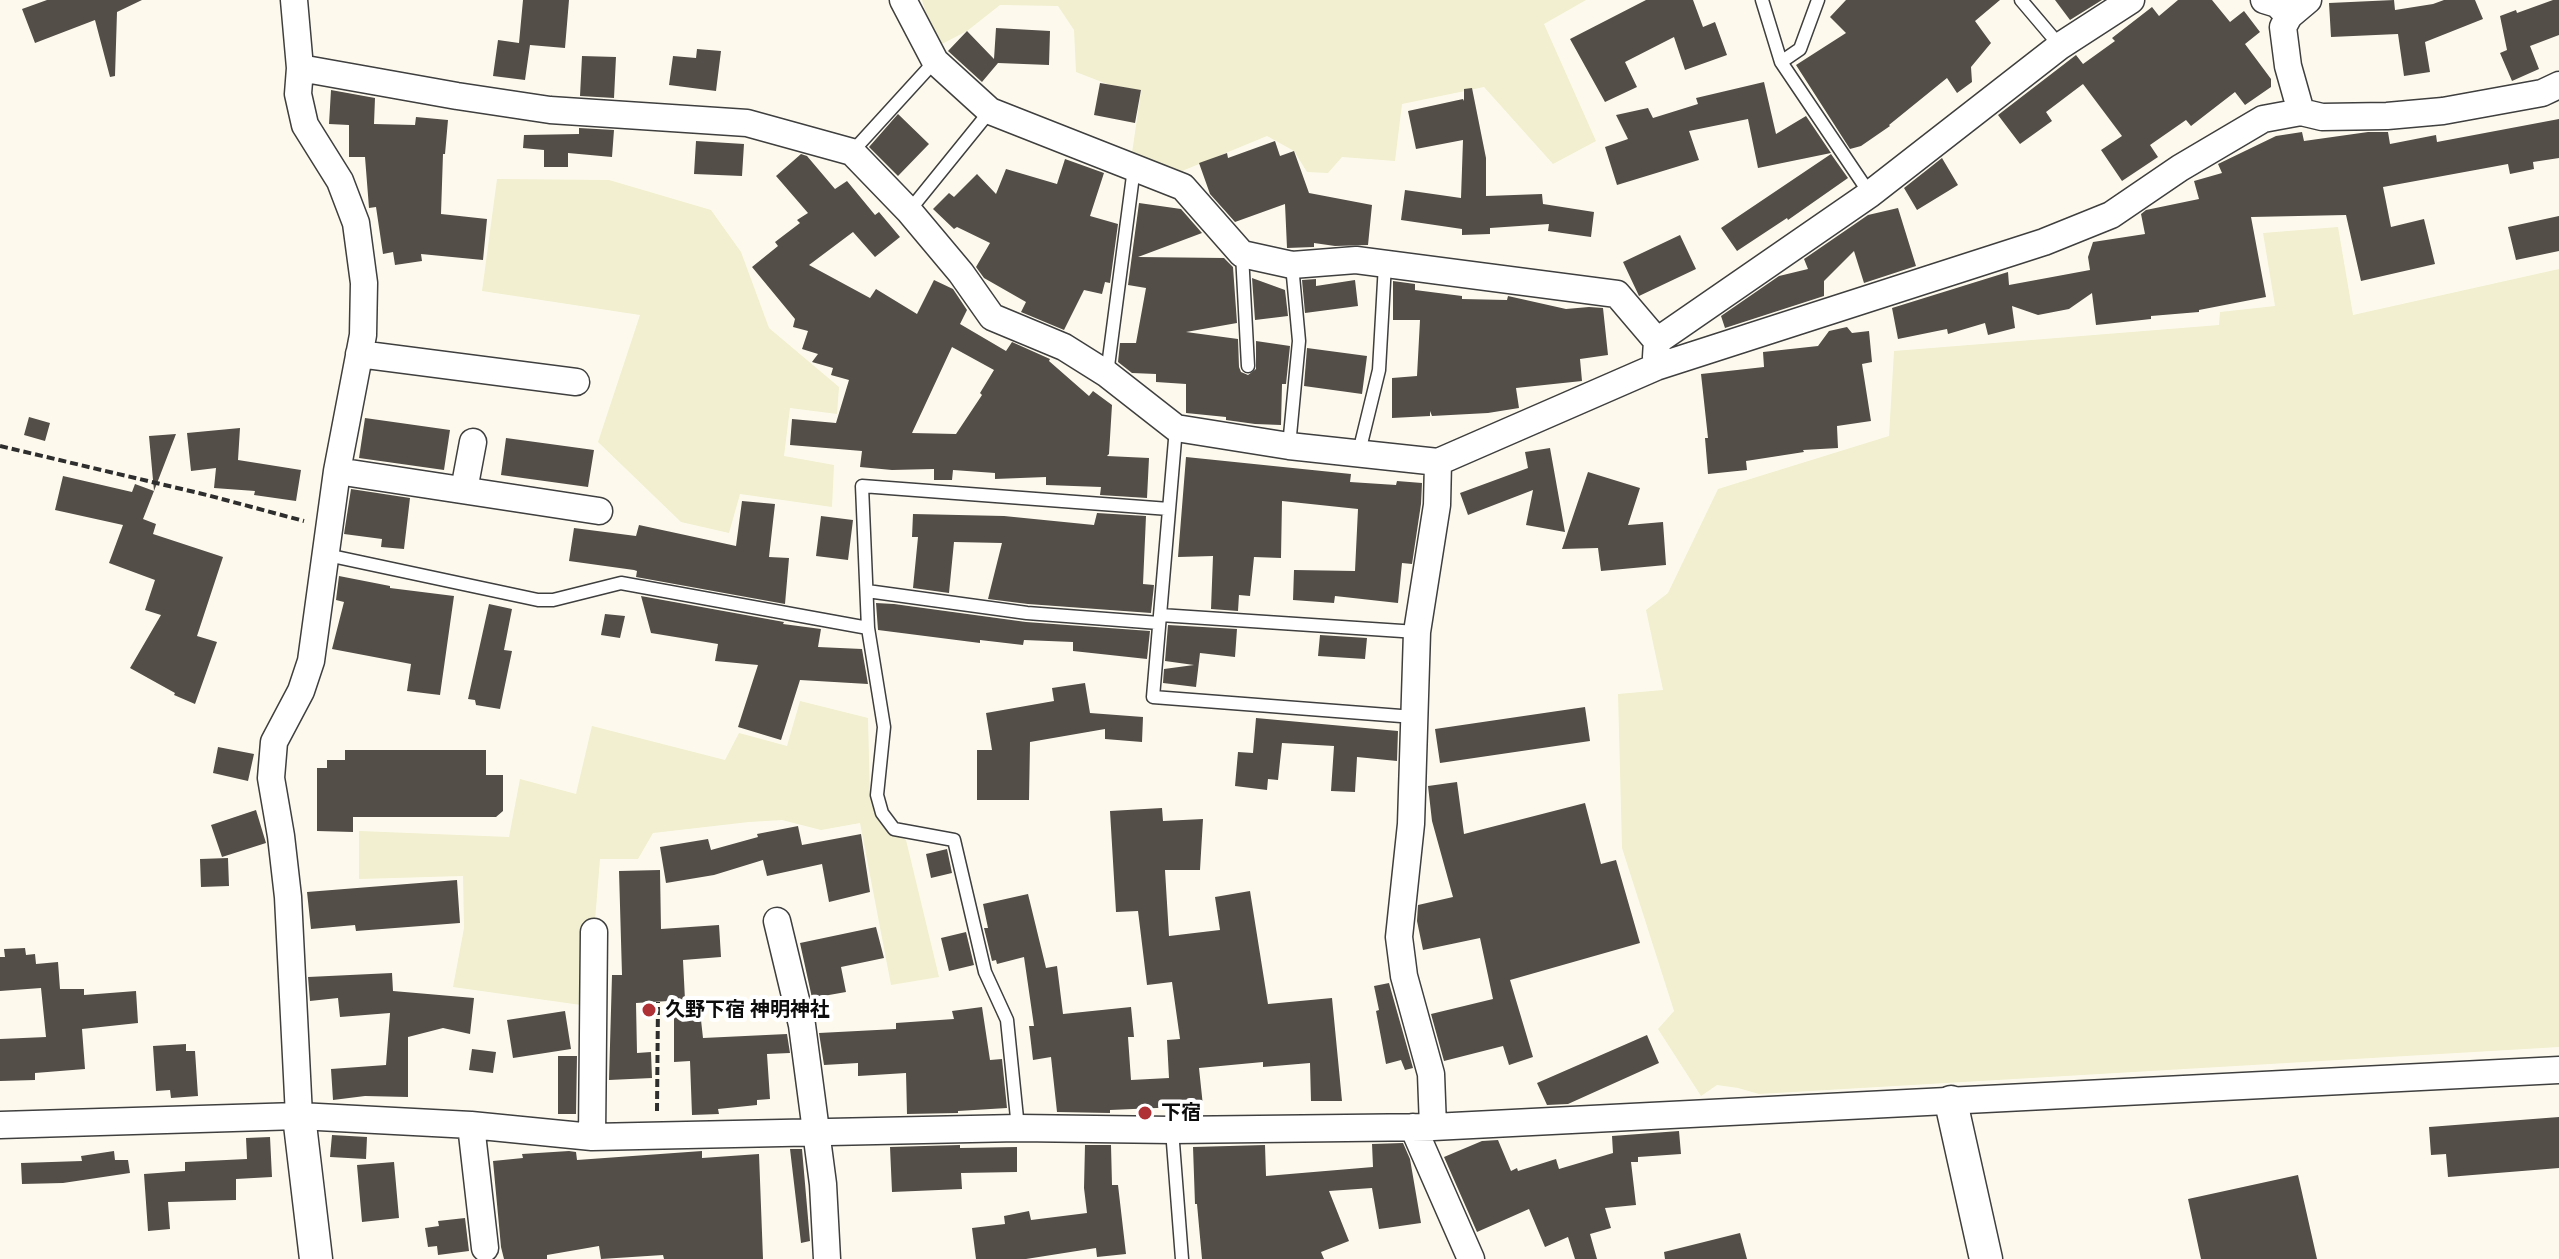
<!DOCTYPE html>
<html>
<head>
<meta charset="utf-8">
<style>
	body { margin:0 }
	canvas { display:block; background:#fdfaed }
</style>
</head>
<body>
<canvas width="2559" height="1259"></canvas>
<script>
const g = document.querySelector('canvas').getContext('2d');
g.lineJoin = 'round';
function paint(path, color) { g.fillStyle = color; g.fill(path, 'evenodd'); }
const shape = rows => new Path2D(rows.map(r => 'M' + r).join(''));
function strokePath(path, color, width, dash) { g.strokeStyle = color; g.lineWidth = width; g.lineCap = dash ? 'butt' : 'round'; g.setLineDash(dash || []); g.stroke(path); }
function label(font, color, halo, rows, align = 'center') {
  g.font = font + ' Merriweather,"Noto Sans JP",serif'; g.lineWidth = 8; g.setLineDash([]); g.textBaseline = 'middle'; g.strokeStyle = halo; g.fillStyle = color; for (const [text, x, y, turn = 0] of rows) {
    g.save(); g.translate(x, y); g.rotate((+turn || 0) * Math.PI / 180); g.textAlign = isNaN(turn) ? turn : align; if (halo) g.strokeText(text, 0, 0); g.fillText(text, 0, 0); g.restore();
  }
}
const farmland = shape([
	[922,0,1586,0,1544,24,1596,141,1553,164,1484,87,1402,104,1395,161,1342,157,1328,173,1307,172,1294,151,1267,136,1182,171,1132,153,1141,91,1107,84,1076,72,1074,30,1058,6,1000,5,967,31,936,47],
	[497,179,609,180,711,210,741,252,769,328,839,387,837,414,790,408,784,456,834,465,832,507,740,494,729,533,681,522,598,442,640,315,482,291],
	[2338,227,2353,315,2559,269,2559,1047,1759,1094,1738,1088,1717,1085,1701,1096,1658,1029,1674,1011,1622,848,1618,694,1663,690,1646,610,1668,593,1718,489,1889,436,1894,351,2219,325,2220,312,2275,306,2263,233],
	[800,701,868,718,870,798,886,829,906,840,939,977,891,985,860,823,821,830,782,820,749,822,653,833,638,859,600,859,588,1006,453,987,464,928,463,876,359,879,359,831,509,837,520,779,576,794,592,726,725,760,739,733,787,746]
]);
const building = shape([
	[47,0,142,0,117,12,115,76,110,77,95,20,35,43,22,9],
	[523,0,569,0,565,48,530,45,525,80,493,76,498,40,519,43],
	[1646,0,1693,0,1703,27,1715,22,1727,55,1685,70,1674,37,1625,62,1637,87,1605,102,1570,39],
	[1846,0,2000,0,1975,21,1991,43,1971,67,1972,82,1957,93,1947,78,1889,125,1890,126,1861,146,1850,149,1796,65,1846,33,1830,17],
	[2055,0,2102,0,2070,20],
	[2178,0,2212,0,2230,22,2244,11,2260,32,2245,44,2271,79,2271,87,2245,105,2235,92,2191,126,2186,120,2150,145,2158,157,2122,181,2101,150,2122,136,2083,84,2046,112,2052,121,2020,144,1998,115,2076,55,2083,64,2115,41,2112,38,2152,7,2159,16],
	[2394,0,2395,10,2433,4,2444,0,2475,0,2483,19,2425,42,2430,72,2404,76,2398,34,2331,37,2329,3],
	[2553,0,2559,0,2559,35,2530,46,2539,69,2512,81,2500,53,2507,50,2500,16,2516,10,2517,13],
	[996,28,1050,31,1049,65,998,63,982,82,948,51,967,31,994,59],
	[697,49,721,51,716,91,669,85,673,56,696,58],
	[582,56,616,57,614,98,580,96],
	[1764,82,1776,134,1806,116,1831,153,1758,168,1748,119,1689,131,1699,160,1617,185,1605,147,1628,139,1616,115,1648,108,1653,118,1698,104,1696,98],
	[1100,83,1141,90,1135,123,1094,115],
	[1472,88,1486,158,1486,196,1542,194,1543,204,1594,212,1591,237,1548,231,1549,224,1490,228,1490,234,1462,235,1462,229,1401,220,1405,190,1461,198,1463,140,1416,149,1408,111,1463,99,1464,101,1464,89],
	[331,90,375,98,374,124,415,125,416,117,448,120,445,154,443,154,441,214,487,219,483,260,421,254,422,261,395,265,393,252,383,254,376,207,369,208,365,157,349,157,349,125,329,124],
	[898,114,929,144,898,176,869,147],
	[2559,119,2559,158,2533,162,2534,169,2510,174,2508,164,2383,187,2391,227,2424,219,2435,264,2361,281,2346,215,2251,217,2266,297,2199,310,2199,312,2151,316,2151,319,2096,325,2092,293,2069,309,2038,315,2012,306,2015,328,1988,335,1985,323,1948,334,1947,329,1898,339,1892,308,2008,272,2009,285,2090,270,2088,257,2093,242,2145,234,2141,214,2146,210,2199,199,2194,181,2222,173,2218,164,2276,136,2302,132,2304,141,2368,132,2388,132,2390,144,2436,135,2437,142],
	[579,128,614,130,612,157,568,153,568,167,544,167,544,150,523,148,524,135,579,134],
	[696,141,744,144,742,176,694,174],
	[1275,141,1280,156,1294,151,1309,193,1372,205,1368,245,1335,246,1314,243,1314,247,1287,248,1285,204,1235,222,1210,194,1199,163,1227,153,1228,158],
	[801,154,807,156,835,189,847,181,875,215,879,212,900,237,875,257,853,232,809,265,870,298,876,289,917,314,934,280,953,289,967,310,960,324,1006,351,1012,342,1050,359,1049,361,1089,396,1093,391,1112,405,1109,454,1107,456,1149,458,1147,498,1100,495,1101,487,1046,485,1046,477,995,479,995,473,953,470,952,480,934,480,934,469,892,470,860,467,862,451,790,445,792,419,836,423,849,380,831,375,833,368,812,362,818,354,802,349,808,331,793,327,795,319,752,267,778,246,775,242,800,223,797,220,808,213,776,176],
	[952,347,994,370,980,393,982,395,956,434,912,433],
	[1831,154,1848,178,1788,220,1787,218,1737,251,1721,228],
	[1942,158,1958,185,1917,210,1904,188],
	[1065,159,1104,173,1090,216,1118,224,1110,283,1105,282,1102,294,1084,290,1064,330,1021,312,1026,302,984,278,976,267,990,243,957,227,954,229,933,209,949,193,954,197,977,174,996,194,1006,169,1057,184],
	[1139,203,1181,209,1202,233,1138,257,1224,258,1233,267,1237,323,1186,332,1238,339,1239,367,1241,372,1248,375,1256,369,1256,341,1290,346,1286,384,1282,384,1281,425,1255,424,1226,420,1226,417,1186,413,1186,384,1156,382,1156,374,1132,373,1118,362,1120,343,1136,343,1146,288,1128,285],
	[1898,208,1916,266,1864,283,1854,251,1824,281,1824,296,1725,328,1721,316,1779,276,1808,269,1804,259,1868,215],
	[2559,216,2559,251,2516,260,2508,227],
	[1680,235,1696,269,1639,296,1623,262],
	[1252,278,1285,290,1288,316,1255,320],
	[1316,279,1316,286,1355,280,1358,306,1305,313,1302,280],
	[1393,281,1415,284,1415,290,1462,296,1462,299,1507,300,1508,296,1566,309,1589,307,1603,308,1608,355,1580,359,1582,381,1516,388,1519,408,1488,413,1432,416,1430,411,1430,416,1392,418,1392,378,1417,376,1420,320,1393,320],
	[1847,327,1852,333,1869,331,1872,362,1862,364,1871,421,1837,426,1838,448,1803,450,1804,452,1746,461,1747,470,1708,474,1705,438,1708,438,1701,374,1764,367,1763,352,1818,346,1829,331],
	[1307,348,1367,356,1362,394,1304,386],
	[29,417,50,423,45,441,24,435],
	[365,418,450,430,444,470,359,458],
	[240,428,238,460,301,470,296,501,254,495,255,491,214,488,216,468,191,471,187,433],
	[176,434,154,491,149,436],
	[506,438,594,450,588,487,501,475],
	[1550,448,1565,532,1526,525,1533,490,1468,515,1460,493,1528,468,1525,452],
	[1186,457,1351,474,1350,482,1396,485,1397,481,1422,483,1421,504,1412,564,1402,563,1398,603,1335,596,1334,603,1293,600,1294,570,1355,571,1358,509,1282,501,1281,558,1254,557,1250,596,1239,595,1238,611,1211,609,1213,556,1178,557],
	[1588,472,1640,488,1628,525,1663,522,1666,565,1601,571,1598,548,1562,549],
	[63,476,132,492,135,484,154,491,143,519,156,524,153,534,223,557,197,636,217,642,195,704,174,695,175,693,130,668,161,615,145,610,155,580,109,563,123,525,55,510],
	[351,489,410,498,404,549,381,547,382,539,344,534],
	[742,501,775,504,769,557,789,558,785,604,636,577,637,571,634,570,569,561,574,528,636,536,639,525,736,546],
	[1097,513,1146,516,1143,584,1154,585,1151,613,1028,604,988,599,1002,543,954,542,949,593,913,588,918,537,912,537,913,514,1004,516,1094,525],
	[821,516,853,520,848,560,816,556],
	[339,576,390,586,390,588,454,596,440,695,407,691,411,664,332,649,344,602,336,600],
	[641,596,784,622,783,624,821,629,818,647,862,649,868,684,800,680,781,740,738,727,758,665,715,661,718,644,651,633],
	[876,603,894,604,1026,622,1150,631,1147,659,1073,651,1073,642,1024,640,1023,645,980,640,980,643,878,630],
	[489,604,512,609,504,650,512,651,500,709,476,705,475,700,468,699],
	[605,614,625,616,620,638,601,635],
	[1168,625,1237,629,1235,657,1200,653,1196,687,1163,683,1164,669,1194,665,1165,661],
	[1320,635,1367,638,1365,659,1318,656],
	[1085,683,1090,713,1143,717,1142,742,1105,739,1105,729,1030,742,1029,800,977,800,977,750,992,750,986,713,1054,701,1052,688],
	[1585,707,1590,741,1440,763,1435,729],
	[1256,718,1398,731,1397,761,1357,757,1355,792,1331,791,1334,746,1282,743,1278,780,1268,779,1267,790,1235,786,1238,752,1253,753],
	[218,747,254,754,248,781,213,773],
	[345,750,486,750,486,775,503,775,503,811,496,817,353,817,353,832,317,831,317,768,327,768,327,760,345,760],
	[1457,782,1464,834,1585,803,1601,864,1616,860,1640,943,1510,980,1533,1057,1509,1065,1503,1046,1444,1061,1431,1014,1493,999,1480,938,1423,950,1417,921,1418,905,1453,897,1432,821,1428,786],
	[1162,808,1163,821,1203,819,1200,870,1165,870,1169,936,1220,930,1215,897,1250,891,1268,1004,1332,998,1342,1101,1311,1101,1310,1063,1263,1067,1263,1062,1199,1068,1203,1106,1110,1110,1110,1113,1057,1112,1051,1057,1033,1060,1029,1026,1034,1026,1024,957,997,964,996,960,992,961,984,928,988,928,983,904,1028,894,1046,968,1057,966,1063,1014,1131,1007,1134,1037,1128,1037,1131,1080,1169,1078,1167,1040,1180,1039,1172,982,1147,985,1138,911,1116,912,1110,811],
	[256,810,266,843,222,857,211,825],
	[798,826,802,845,861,834,870,892,829,902,822,864,767,876,763,860,714,875,666,883,660,847,708,839,711,850,758,837,757,834],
	[947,849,952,873,931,878,926,854],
	[228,858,229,886,201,887,200,859],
	[660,870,661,929,719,925,721,957,683,960,685,1000,636,1003,637,1053,651,1052,652,1078,609,1080,612,975,622,975,619,871],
	[457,880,460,923,356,931,355,925,311,929,307,892],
	[876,927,884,958,841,967,846,992,812,998,800,943],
	[966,932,974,965,949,971,941,938],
	[25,948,26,955,35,954,36,964,58,962,60,989,84,989,84,995,136,991,138,1023,82,1029,85,1069,35,1073,35,1080,0,1081,0,1039,46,1037,41,988,0,991,0,957,5,957,4,949],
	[392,973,393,991,474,998,470,1034,443,1028,408,1037,408,1097,365,1096,333,1100,331,1069,386,1065,390,1013,340,1017,338,998,310,1001,308,977],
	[1389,983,1413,1068,1405,1070,1401,1060,1386,1064,1376,1011,1379,1010,1374,986],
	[982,1007,990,1060,1002,1059,1007,1108,958,1111,958,1113,907,1114,906,1073,858,1076,858,1063,824,1065,819,1033,896,1029,896,1023,954,1019,952,1011],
	[565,1011,571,1049,513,1058,507,1020],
	[674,1011,700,1011,703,1038,787,1034,790,1053,767,1054,770,1099,757,1100,757,1105,718,1109,719,1114,692,1115,690,1061,674,1062],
	[1647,1035,1659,1063,1568,1104,1547,1105,1537,1083],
	[186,1044,186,1051,195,1051,198,1096,171,1098,170,1090,156,1091,153,1046],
	[472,1049,496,1052,493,1073,469,1070],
	[558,1056,577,1056,576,1114,558,1114],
	[2559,1117,2559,1168,2448,1177,2446,1154,2431,1155,2429,1127],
	[1679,1131,1681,1154,1638,1157,1638,1162,1631,1162,1636,1205,1605,1208,1611,1228,1590,1234,1597,1259,1575,1259,1568,1237,1545,1247,1529,1209,1477,1232,1444,1157,1482,1141,1498,1140,1511,1171,1517,1168,1518,1171,1556,1159,1559,1169,1613,1153,1612,1136],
	[332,1135,367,1137,366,1159,330,1157],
	[270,1137,272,1177,236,1179,236,1200,168,1202,170,1229,148,1231,144,1174,185,1171,185,1162,247,1159,246,1138],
	[1403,1143,1410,1159,1421,1223,1379,1229,1372,1188,1329,1191,1349,1241,1321,1252,1324,1259,1202,1259,1197,1204,1195,1204,1193,1147,1265,1145,1266,1176,1373,1167,1372,1144],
	[960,1145,960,1148,1017,1147,1017,1172,961,1173,962,1189,892,1192,890,1147],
	[1085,1145,1111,1145,1112,1185,1118,1185,1126,1254,1097,1257,1096,1248,1026,1259,976,1259,972,1228,1005,1224,1004,1216,1029,1211,1031,1220,1087,1213,1084,1188],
	[790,1149,802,1149,810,1241,801,1243],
	[114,1151,115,1160,128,1160,130,1173,63,1183,22,1184,21,1163,82,1161,81,1156],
	[569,1151,576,1152,577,1160,702,1151,702,1158,759,1154,763,1259,664,1259,663,1255,601,1259,599,1246,547,1255,547,1259,504,1259,501,1247,493,1161,523,1158,522,1154],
	[394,1162,399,1218,362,1222,357,1165],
	[2298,1175,2317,1259,2201,1259,2188,1199],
	[465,1218,469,1251,438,1255,437,1246,428,1247,425,1228,439,1226,438,1221],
	[1740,1233,1747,1259,1665,1259,1664,1252]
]);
const path = shape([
	[0,446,207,495,304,521],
	[657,1111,658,1002]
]);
const service = shape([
	[1762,0,1781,62,1870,194],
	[2021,0,2060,46],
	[1781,62,1800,49,1818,0],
	[852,152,935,61],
	[909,211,990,111],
	[1242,254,1248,366],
	[1107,374,1134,168],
	[1176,428,1153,697,1414,717],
	[1289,446,1299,341,1292,265],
	[1359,452,1379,370,1385,264],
	[327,555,538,600,553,600,621,583,868,628],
	[867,591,1027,613,1159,623],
	[1160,615,1417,632],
	[1018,1128,1007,1020,985,972,954,840,894,829,882,813,877,795,884,727,868,628,862,486,1169,509],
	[1172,1130,1182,1259]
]);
const minor = shape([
	[294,0,300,68],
	[903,0,935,61,990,111,1183,187,1242,254,1292,265,1356,260,1617,294,1657,341],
	[2264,0,2277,4,2289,16,2283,27,2288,66,2301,112],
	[2289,16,2308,0],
	[359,354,576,382],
	[1656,357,1657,341,1870,194,2060,46,2131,0],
	[337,471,599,511],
	[464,490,473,442],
	[777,921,802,1025,823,1184,827,1259],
	[299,1116,288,897,281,836,271,778,274,742,301,691,311,661,337,471,363,335,364,283,356,223,340,181,305,125,298,94,300,68,457,96,550,110,747,123,852,152,909,211,961,273,992,317,1064,347,1107,374,1176,428,1289,446,1438,462,1656,367,2044,242,2111,215,2180,168,2263,119,2301,112,2322,117,2387,116,2443,111,2542,93,2559,85],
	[0,1125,299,1116,471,1125,592,1137,1018,1128,1172,1130,1433,1127,2559,1070],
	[471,1125,485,1248],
	[1413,1127,1471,1259],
	[1433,1127,1431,1074,1404,976,1399,937,1411,824,1417,632,1437,505,1438,462],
	[592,1137,594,932]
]);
const tertiary = shape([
	[1951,1102,1986,1259],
	[299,1116,316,1259]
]);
const markers = [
	[649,1010,8,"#b03135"],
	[1145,1113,8,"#b03135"]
];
const poiNames = [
	["久野下宿 神明神社",665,1010],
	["下宿",1161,1113]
];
paint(farmland, '#f1efcf');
paint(building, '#544e49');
strokePath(service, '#3f3f3f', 15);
strokePath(minor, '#3f3f3f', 29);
strokePath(tertiary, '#3f3f3f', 35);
strokePath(path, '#2e2e2e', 4, [8, 4]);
strokePath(service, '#fff', 12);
strokePath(minor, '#fff', 26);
strokePath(tertiary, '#fff', 32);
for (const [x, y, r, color] of markers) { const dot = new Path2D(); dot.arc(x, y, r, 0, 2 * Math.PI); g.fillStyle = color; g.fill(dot); strokePath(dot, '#fff', 3); }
label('bold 20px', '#0c0c0c', '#fff', poiNames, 'left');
</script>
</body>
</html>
